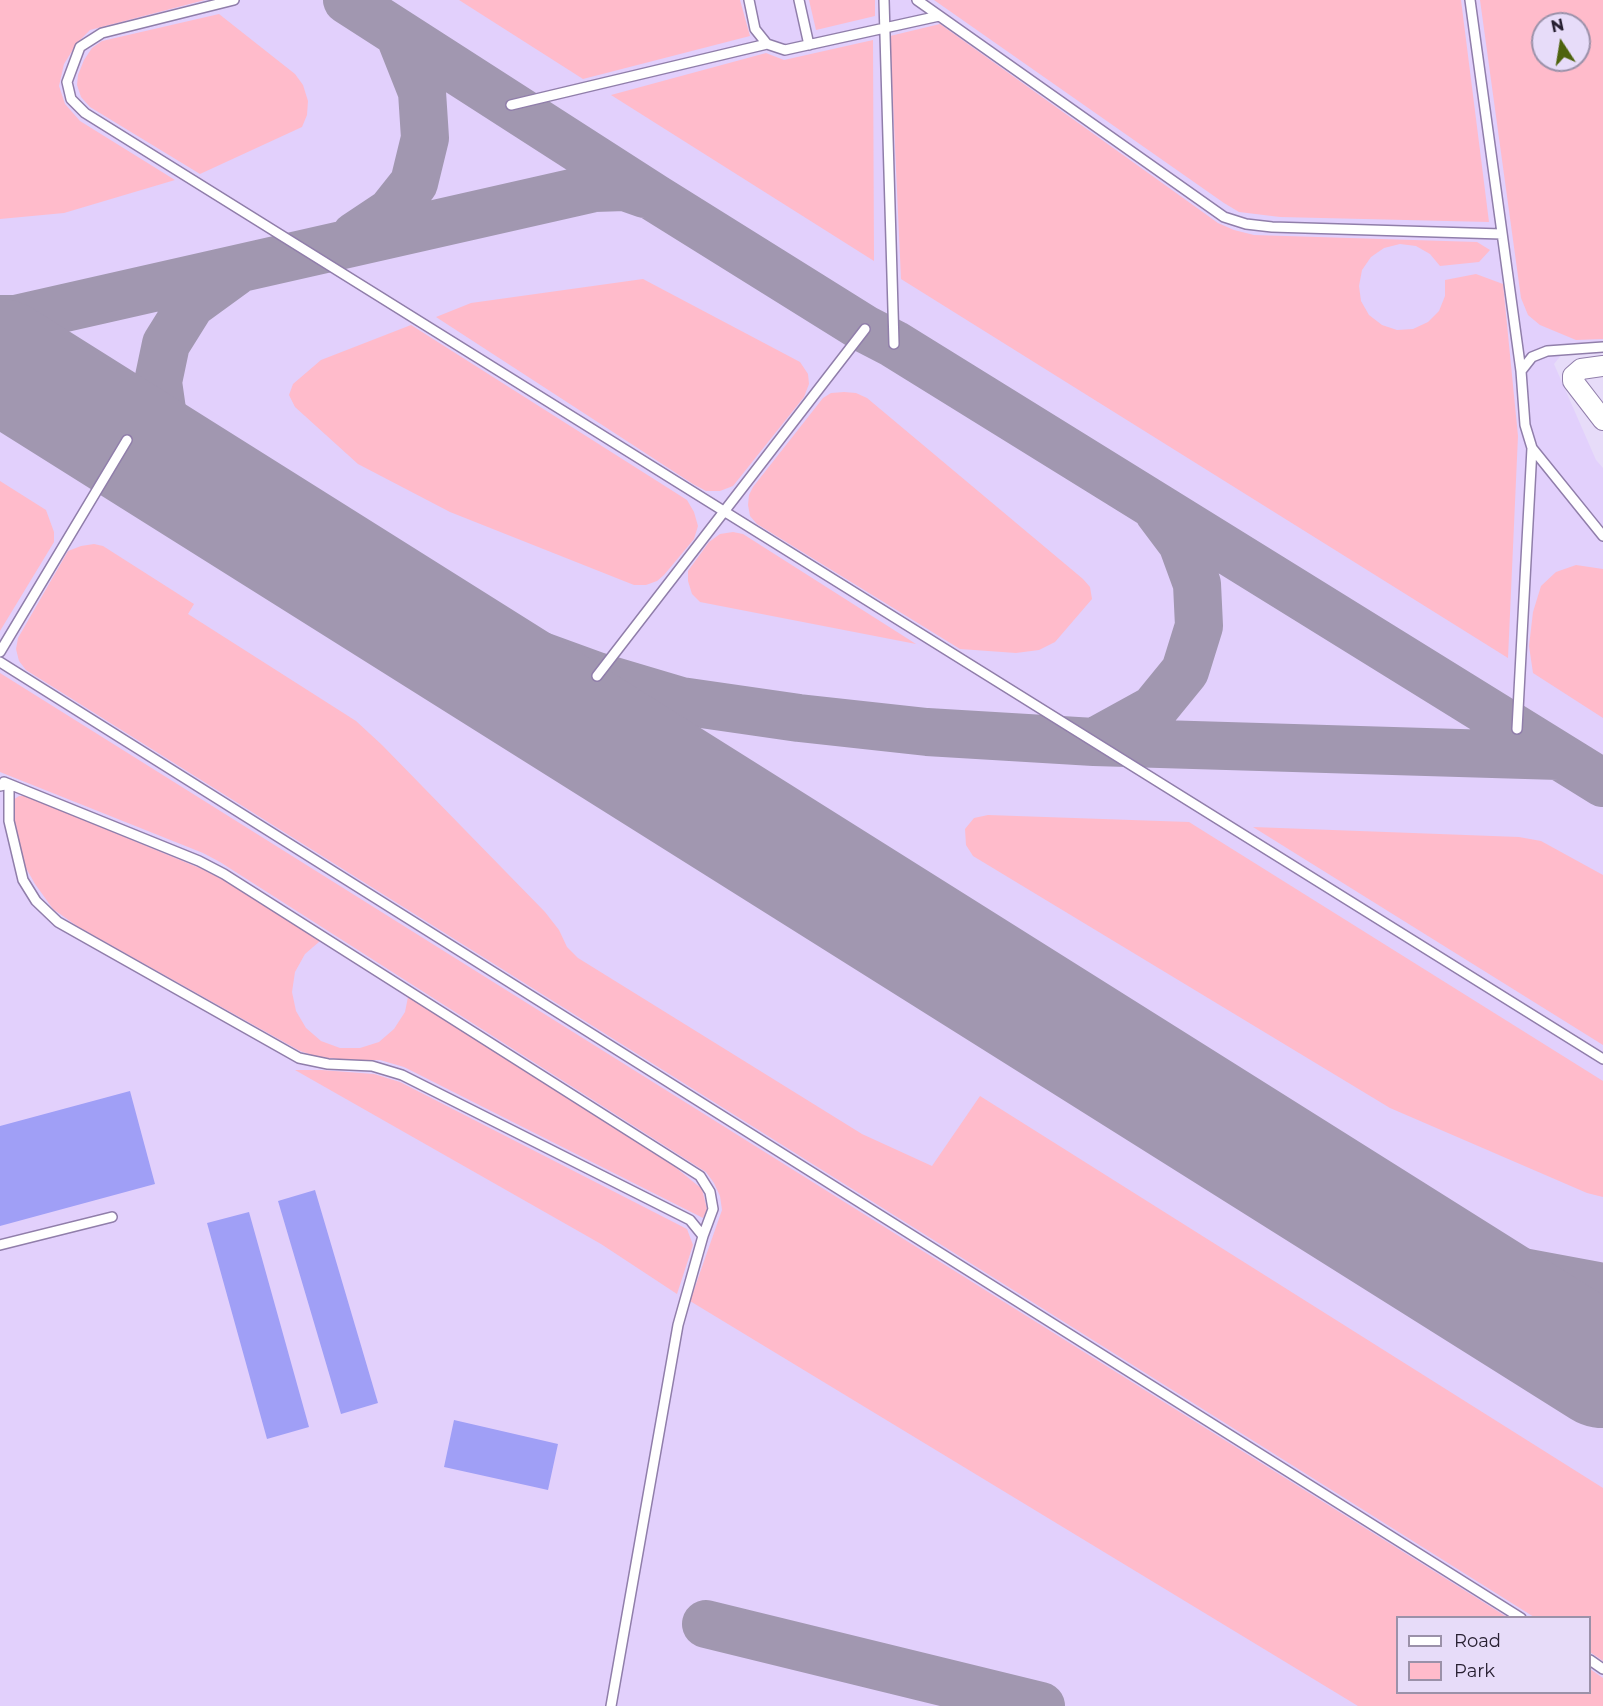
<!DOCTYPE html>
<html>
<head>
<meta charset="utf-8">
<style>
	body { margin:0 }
	#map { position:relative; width:1603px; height:1706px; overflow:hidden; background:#e7dcf9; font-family:Montserrat,sans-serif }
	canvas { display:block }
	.legend { position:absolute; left:1396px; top:1616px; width:195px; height:78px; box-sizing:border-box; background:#e7dcf9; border:2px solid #9b91a9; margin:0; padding:8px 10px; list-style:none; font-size:18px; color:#282032 }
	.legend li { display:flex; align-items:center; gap:12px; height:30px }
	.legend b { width:30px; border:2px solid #9b91a9 }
	.north { position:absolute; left:1531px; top:12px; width:60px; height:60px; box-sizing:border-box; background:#e7dcf9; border:2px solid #9b91a9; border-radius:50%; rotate:348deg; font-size:16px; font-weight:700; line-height:24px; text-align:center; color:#282032 }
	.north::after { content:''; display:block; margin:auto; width:21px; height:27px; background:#4e630e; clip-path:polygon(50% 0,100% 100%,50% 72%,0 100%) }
</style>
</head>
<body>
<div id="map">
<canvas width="1603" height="1706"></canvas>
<ul class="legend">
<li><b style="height:8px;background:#fff"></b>Road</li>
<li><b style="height:16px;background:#ffbbcb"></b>Park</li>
</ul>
<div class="north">N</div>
</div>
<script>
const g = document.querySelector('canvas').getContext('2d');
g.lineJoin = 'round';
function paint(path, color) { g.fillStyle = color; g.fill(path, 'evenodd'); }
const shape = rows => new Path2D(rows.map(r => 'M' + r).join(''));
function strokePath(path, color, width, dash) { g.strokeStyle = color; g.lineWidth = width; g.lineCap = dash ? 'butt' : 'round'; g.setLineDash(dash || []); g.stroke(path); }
const built = shape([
	[0,0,1603,0,1603,353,1562,354,1554,364,1596,460,1603,468,1603,1706,0,1706],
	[1543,24,1579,24,1579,60,1543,60],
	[1398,1618,1590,1618,1590,1692,1398,1692]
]);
const green = shape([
	[0,0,205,0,90,30,77,43,64,64,59,86,65,104,80,121,175,180,64,213,0,219],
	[459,0,740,0,750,36,583,79],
	[809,0,875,0,875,16,816,30],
	[934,0,1461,0,1489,222,1280,217,1239,212,1224,203],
	[1480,0,1603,0,1603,339,1576,340,1540,325,1528,315,1521,298],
	[1543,24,1579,24,1579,60,1543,60],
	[219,14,295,74,303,85,308,101,307,115,302,127,200,174,90,107,81,97,77,85,78,75,84,60,92,48,102,41],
	[940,24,1218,223,1234,230,1254,235,1477,242,1490,250,1479,262,1440,266,1430,254,1416,246,1400,244,1384,248,1371,257,1362,270,1359,286,1361,301,1369,315,1382,325,1397,330,1413,329,1428,322,1439,311,1445,296,1445,280,1476,274,1503,284,1518,436,1508,658,901,279,890,36],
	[873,40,874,261,611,95,766,53,784,60],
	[643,279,800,362,808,374,809,384,804,397,733,486,720,491,706,491,693,484,436,317,471,303],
	[411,325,687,500,694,512,698,526,694,539,664,575,657,581,646,585,634,585,450,512,358,464,295,407,289,395,293,384,321,360],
	[844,392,856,393,867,398,1083,579,1090,587,1092,599,1055,642,1039,650,1016,653,960,649,757,524,750,516,748,505,749,495,753,487,823,398,831,393],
	[0,481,46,510,54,532,54,542,0,631],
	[733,532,743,534,916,644,700,602,692,594,688,581,688,571,709,542,720,534],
	[94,544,103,546,194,604,188,614,356,721,382,745,545,912,559,930,567,947,578,958,862,1134,932,1166,980,1096,1603,1488,1603,1661,1590,1652,1590,1618,1534,1617,26,670,19,661,16,649,18,638,68,551,81,546],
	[1576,565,1603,569,1603,718,1533,673,1529,646,1533,612,1541,586,1556,572],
	[0,673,1507,1617,1398,1618,1398,1692,1590,1692,1590,1669,1603,1678,1603,1706,1358,1706,690,1301,722,1210,720,1196,714,1183,706,1172,220,862,203,853,0,772],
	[19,796,25,796,202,869,223,880,320,941,305,954,295,972,292,992,296,1011,306,1028,321,1041,340,1048,360,1048,379,1042,394,1029,405,1012,408,997,675,1167,702,1189,707,1209,703,1218,404,1067,380,1060,350,1060,318,1057,300,1051,77,926,53,909,35,884,22,861,9,810,13,800],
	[988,815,1189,822,1603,1081,1603,1197,1587,1193,1390,1108,973,856,966,845,965,829,974,818],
	[1253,827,1519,837,1541,841,1603,875,1603,1045],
	[295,1070,321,1070,374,1074,400,1082,687,1229,693,1245,677,1294,601,1244]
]);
const taxiway = shape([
	[347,0,655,198,865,329,894,344,1603,783],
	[355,236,391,212,414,183,425,138,422,92,399,34],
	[0,319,16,319,594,188,625,187,645,194],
	[0,363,8,365],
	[194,481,164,424,158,382,166,344,191,304,235,272],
	[339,573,531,652,597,676,681,701,799,718,927,732,1094,742,1559,756],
	[1094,742,1154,709,1185,671,1199,626,1197,584,1182,543,1158,511],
	[1421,1253,1603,1287],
	[706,1624,1041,1706]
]);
const runway = shape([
	[0,360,1603,1367]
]);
const building = shape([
	[130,1091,155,1184,0,1226,0,1126],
	[315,1190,378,1403,341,1414,278,1201],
	[249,1212,309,1427,267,1439,207,1223],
	[454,1420,558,1444,548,1490,444,1467]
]);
const service = shape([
	[234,0,102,33,80,47,67,82,71,99,85,113,1603,1059],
	[749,0,755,29,767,44,785,50,939,16],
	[799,0,809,45],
	[884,0,894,344],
	[917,0,1224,217,1246,224,1272,227,1502,234],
	[1470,0,1521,371],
	[511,105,767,44],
	[1603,347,1547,351,1532,357,1521,371,1525,425,1532,448,1603,536],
	[0,652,127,440],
	[0,662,1521,1618],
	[597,676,865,329],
	[1517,729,1532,448],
	[4,782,199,861,224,874,700,1176,710,1192,713,1209,703,1236],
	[0,786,9,784,9,821,23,880,36,901,58,922,299,1058,328,1064,372,1066,402,1075,690,1220,703,1236,678,1325,611,1706],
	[0,1245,112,1217],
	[1590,1660,1603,1669]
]);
const minor = shape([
	[1603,366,1581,369,1573,376,1573,381,1603,420]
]);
paint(built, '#e2d0fc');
paint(green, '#ffbbcb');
strokePath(taxiway, '#a197b0', 48);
strokePath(runway, '#a197b0', 122);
paint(building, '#a09ff6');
strokePath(service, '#907eaa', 12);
strokePath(minor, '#907eaa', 22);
strokePath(service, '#fff', 9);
strokePath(minor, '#fff', 20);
</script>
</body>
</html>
